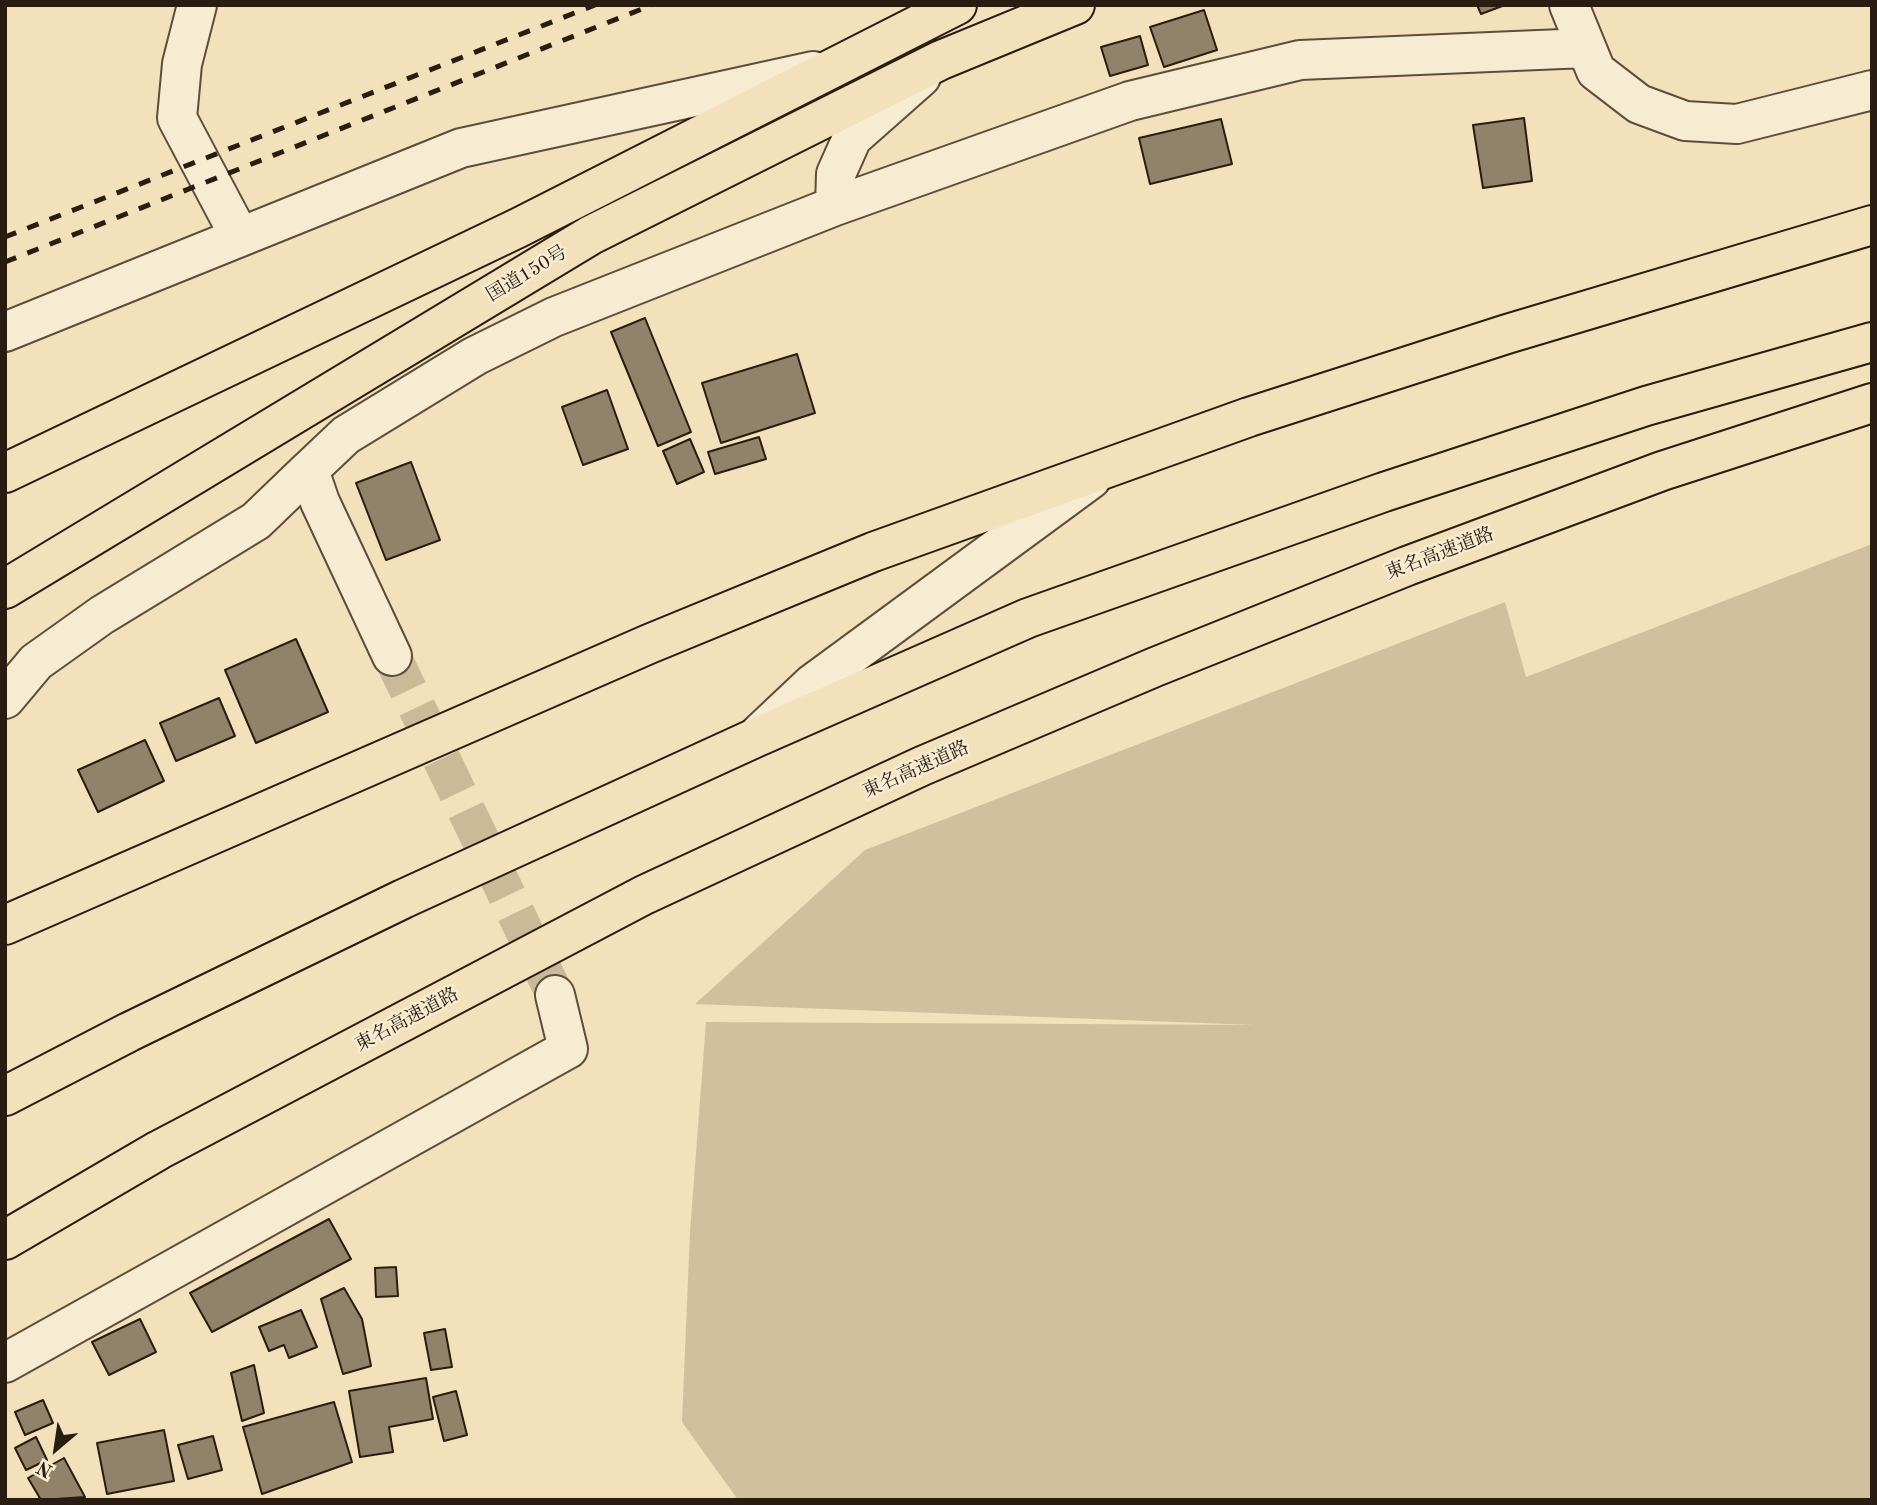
<!DOCTYPE html>
<html>
<head>
<meta charset="utf-8">
<style>
	body { margin:0 }
	#map { position:relative; width:1877px; height:1505px; overflow:hidden; background:#f2e1ba; font-family:"Old Standard TT",serif }
	canvas { display:block }
	.frame { position:absolute; inset:0; border:7px solid #2b1c12; pointer-events:none }
	.north { position:absolute; left:21px; top:1414px; width:70px; height:70px; -webkit-text-stroke:5px #f7ecd2; paint-order:stroke; rotate:209deg; font-size:19px; font-weight:700; line-height:28px; text-align:center; color:#2b1c12 }
	.north::after { content:''; display:block; margin:auto; width:24px; height:32px; background:#2b1c12; clip-path:polygon(50% 0,100% 100%,50% 72%,0 100%) }
</style>
</head>
<body>
<div id="map">
<canvas width="1877" height="1505"></canvas>
<div class="frame"></div>
<div class="north">N</div>
</div>
<script>
const g = document.querySelector('canvas').getContext('2d');
g.lineJoin = 'round';
function paint(path, color) { g.fillStyle = color; g.fill(path, 'evenodd'); }
const shape = rows => new Path2D(rows.map(r => 'M' + r).join(''));
function strokePath(path, color, width, dash) { g.strokeStyle = color; g.lineWidth = width; g.lineCap = dash ? 'butt' : 'round'; g.setLineDash(dash || []); g.stroke(path); }
function label(font, color, halo, rows, align = 'center') {
  g.font = font + ' "Old Standard TT","Noto Serif JP",serif'; g.lineWidth = 5; g.setLineDash([]); g.textBaseline = 'middle'; g.strokeStyle = halo; g.fillStyle = color; for (const [text, x, y, turn = 0] of rows) {
    g.save(); g.translate(x, y); g.rotate((+turn || 0) * Math.PI / 180); g.textAlign = isNaN(turn) ? turn : align; if (halo) g.strokeText(text, 0, 0); g.fillText(text, 0, 0); g.restore();
  }
}
const green = shape([
	[1872,544,1872,1500,738,1500,682,1422,690,1232,706,1022,1255,1025,695,1004,865,850,1505,602,1526,677]
]);
const building = shape([
	[1477,5,1505,5,1481,14,1477,5],
	[1204,10,1217,50,1164,67,1150,27,1204,10],
	[1140,36,1148,65,1110,76,1101,47,1140,36],
	[1524,118,1532,181,1483,188,1473,125,1524,118],
	[1221,119,1232,164,1150,184,1139,138,1221,119],
	[645,318,691,432,658,446,611,332,645,318],
	[797,354,815,413,721,443,702,383,797,354],
	[607,390,628,449,583,465,562,407,607,390],
	[759,437,766,459,715,474,708,452,759,437],
	[690,439,704,472,677,484,663,451,690,439],
	[411,462,440,540,386,560,356,483,411,462],
	[296,639,328,712,256,743,225,670,296,639],
	[219,698,235,736,176,761,160,723,219,698],
	[145,740,164,781,98,812,78,770,145,740],
	[329,1219,351,1259,212,1332,190,1293,329,1219],
	[396,1267,398,1296,376,1297,375,1268,396,1267],
	[344,1288,362,1319,371,1366,343,1374,321,1299,344,1288],
	[301,1310,317,1347,289,1358,284,1345,269,1351,259,1327,301,1310],
	[140,1319,156,1352,109,1375,92,1342,140,1319],
	[445,1329,452,1367,431,1370,424,1333,445,1329],
	[254,1365,264,1413,242,1421,231,1373,254,1365],
	[426,1378,433,1419,389,1427,393,1452,360,1457,349,1391,426,1378],
	[456,1391,467,1435,444,1441,433,1397,456,1391],
	[43,1400,53,1423,25,1435,15,1412,43,1400],
	[334,1402,352,1462,262,1494,243,1427,334,1402],
	[164,1430,174,1481,107,1494,97,1443,164,1430],
	[213,1436,222,1470,188,1479,178,1445,213,1436],
	[36,1437,47,1460,26,1470,15,1448,36,1437],
	[64,1458,85,1497,41,1500,28,1478,64,1458]
]);
const minorTunnel = shape([
	[392,656,555,995]
]);
const minor = shape([
	[197,5,182,64,177,118,240,237],
	[1569,5,1596,71,1639,104,1685,121,1737,124,1872,90],
	[835,206,1130,101,1300,60,1586,48],
	[5,332,461,148,813,71],
	[392,656,320,502,309,470,346,435,475,356,554,317,835,206,836,174,852,138,921,77],
	[5,699,36,662,102,615,256,521,309,470],
	[759,734,812,684,1091,479],
	[5,1363,568,1049,555,995]
]);
const highway = shape([
	[5,473,518,228,957,5],
	[5,589,591,235,941,60,1075,5],
	[5,925,649,644,873,552,1249,417,1507,334,1872,225],
	[5,1096,129,1032,403,899,755,738,1028,618,1384,492,1646,406,1872,342],
	[5,1240,159,1150,644,895,922,766,1155,667,1407,566,1662,471,1872,403]
]);
const rail = shape([
	[5,237,595,5],
	[5,262,652,5]
]);
const streetNames = [
	["国道150号",527,274,-31],
	["東名高速道路",1440,554,-21],
	["東名高速道路",916,770,-24],
	["東名高速道路",407,1020,-28]
];
paint(green, '#d0c09d');
paint(building, '#928269');
strokePath(building, '#2b1c12', 2);
strokePath(minorTunnel, '#caba98', 38, [38, 19]);
strokePath(minor, '#5d4d3c', 42);
strokePath(highway, '#2b1c12', 42);
strokePath(minor, '#f7ecd2', 38);
strokePath(highway, '#f2e1ba', 38);
strokePath(rail, '#2b1c12', 5, [12, 12]);
label('19px', '#2b1c12', '#f7ecd2', streetNames);
</script>
</body>
</html>
